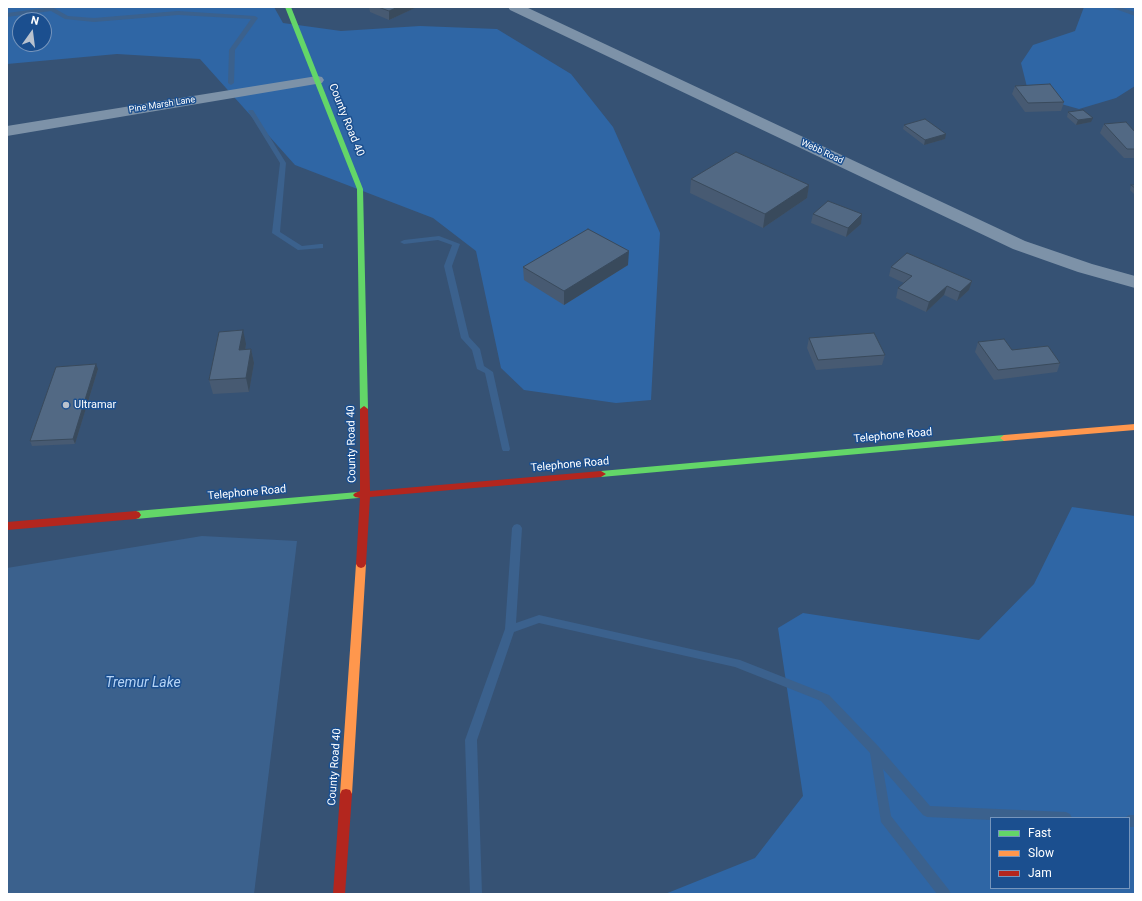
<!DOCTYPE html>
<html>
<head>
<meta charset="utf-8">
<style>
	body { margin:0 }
	#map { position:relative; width:1142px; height:901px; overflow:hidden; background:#365274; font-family:Roboto,sans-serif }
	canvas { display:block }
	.frame { position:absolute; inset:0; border:8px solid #fff; pointer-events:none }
	.legend { position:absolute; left:990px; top:817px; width:140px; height:72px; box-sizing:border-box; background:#1b4f8f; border:1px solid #7695bc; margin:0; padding:5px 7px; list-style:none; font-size:12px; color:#fff }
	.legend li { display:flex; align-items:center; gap:8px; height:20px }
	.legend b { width:20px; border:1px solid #7695bc }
	.north { position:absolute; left:12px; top:12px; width:40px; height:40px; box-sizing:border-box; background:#1b4f8f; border:1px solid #7695bc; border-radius:50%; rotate:14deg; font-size:11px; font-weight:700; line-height:16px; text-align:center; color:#fff }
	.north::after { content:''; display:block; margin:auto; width:14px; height:18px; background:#b9c2ce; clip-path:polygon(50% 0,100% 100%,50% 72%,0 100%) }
</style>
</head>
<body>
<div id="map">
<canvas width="1142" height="901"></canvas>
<div class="frame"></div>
<ul class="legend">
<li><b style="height:5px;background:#63d668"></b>Fast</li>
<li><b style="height:5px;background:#ff974d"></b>Slow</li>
<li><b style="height:5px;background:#b3261e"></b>Jam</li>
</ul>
<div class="north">N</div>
</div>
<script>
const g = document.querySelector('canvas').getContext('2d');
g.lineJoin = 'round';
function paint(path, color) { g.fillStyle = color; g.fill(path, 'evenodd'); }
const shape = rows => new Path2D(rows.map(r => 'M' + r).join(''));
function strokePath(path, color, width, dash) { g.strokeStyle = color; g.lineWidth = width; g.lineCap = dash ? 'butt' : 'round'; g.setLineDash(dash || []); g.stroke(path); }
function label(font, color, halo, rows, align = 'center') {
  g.font = font + ' Roboto,sans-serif'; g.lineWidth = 3; g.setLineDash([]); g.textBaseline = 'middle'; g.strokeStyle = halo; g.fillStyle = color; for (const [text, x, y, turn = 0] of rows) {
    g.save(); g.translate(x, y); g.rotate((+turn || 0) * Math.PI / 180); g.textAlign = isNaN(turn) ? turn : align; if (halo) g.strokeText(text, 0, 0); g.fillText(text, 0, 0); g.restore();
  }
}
const green = shape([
	[7,7,274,7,283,23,341,31,420,26,497,29,571,74,613,127,660,233,651,400,616,403,524,390,501,368,476,251,433,218,295,165,200,59,117,54,7,64],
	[20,20,44,20,44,44,20,44],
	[1084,7,1135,7,1135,86,1116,98,1079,109,1029,95,1021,63,1033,45,1075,31],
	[1072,507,1135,516,1135,894,665,894,755,858,803,796,778,628,803,613,979,640,1034,584],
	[991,818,1129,818,1129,888,991,888]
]);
const water = shape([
	[202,536,297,541,254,894,7,894,7,568]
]);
const stream = shape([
	[52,7,68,16,94,18,178,11,255,16,258,18,235,50,234,83,231,85,228,83,229,50,251,19,178,15,94,22,65,19,51,11,7,17,7,13,52,7],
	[1110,7,1119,7,1135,12,1135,16,1110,7],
	[249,110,253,110,286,163,280,232,302,246,320,244,323,244,323,248,298,250,272,233,280,163,248,111,249,110],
	[439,236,460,244,452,266,469,337,480,349,484,366,493,372,510,449,509,451,503,451,502,449,485,373,477,369,472,350,461,338,444,266,452,245,438,240,404,244,400,242,404,240,439,236],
	[517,524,520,525,522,528,516,623,539,615,740,660,829,695,879,747,930,806,1066,812,1070,814,1072,818,991,818,991,820,927,817,923,815,883,769,891,816,949,890,951,894,937,894,881,822,870,753,821,701,735,667,539,623,514,632,477,740,482,894,470,894,465,740,505,629,512,528,514,525,517,524],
	[1129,815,1135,815,1135,827,1129,827,1129,818,1124,818,1129,815]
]);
const street = shape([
	[508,7,526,7,1025,241,1092,264,1135,276,1135,288,1078,272,1013,249,510,10,508,7],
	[317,76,322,77,324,80,322,83,7,136,7,126,317,76]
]);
const fast = shape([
	[285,7,291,7,363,189,368,409,364,412,360,409,357,189,285,7],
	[1004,435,1008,438,1004,441,601,477,596,474,601,471,1004,435],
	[358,492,361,493,363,495,361,497,358,498,136,519,133,518,131,515,133,512,136,511,358,492]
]);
const slow = shape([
	[1135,424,1135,430,1004,441,1000,438,1004,435,1135,424],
	[361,560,364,561,366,564,352,794,350,798,346,799,342,798,340,794,356,564,358,561,361,560]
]);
const jam = shape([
	[364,406,368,409,370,491,601,471,606,474,601,477,370,497,366,564,364,567,361,568,358,567,356,564,360,498,355,497,353,495,355,493,360,491,360,409,364,406],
	[136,511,139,512,141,515,139,518,136,519,7,530,7,522,136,511],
	[346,789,350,790,352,794,345,894,333,894,340,794,342,790,346,789]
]);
const wall = shape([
	[369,7,417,7,389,20,370,12],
	[1015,86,1064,102,1061,111,1025,112,1012,94],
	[1068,112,1091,122,1076,125,1067,117],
	[1104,124,1135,132,1135,158,1124,158,1100,133],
	[904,125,945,139,924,145,903,129],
	[691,179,809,185,807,198,763,228,690,193],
	[1131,185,1135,185,1135,195,1130,190],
	[813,214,861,224,846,237,811,223],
	[628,265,564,305,524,280,523,267],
	[891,267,972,281,969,290,957,301,944,295,926,312,896,298,898,288,904,283,889,276],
	[809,338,885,355,882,365,816,370,807,348],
	[978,342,1012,350,1060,363,1057,372,994,380,975,352],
	[246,344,245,350,251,349,254,363,249,392,213,394,209,380],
	[98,369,75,444,32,446,30,441]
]);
const shadedWall = shape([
	[398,7,417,7,389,20,389,11],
	[1093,118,1091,122,1076,125,1078,120],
	[946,134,945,139,924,145,925,140],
	[809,185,807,198,763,228,765,214],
	[862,214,861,224,846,237,848,228],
	[629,251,628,265,564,305,564,291],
	[972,281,969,290,957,301,960,292],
	[947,286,944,295,926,312,929,302],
	[243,330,246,344,243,364,239,350],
	[251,349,254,363,249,392,246,378],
	[96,364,98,369,75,444,73,439]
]);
const building = shape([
	[378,7,398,7,389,11,378,7],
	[1050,84,1064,102,1028,103,1015,86,1050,84],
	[1083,110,1093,118,1078,120,1068,112,1083,110],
	[925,119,946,134,925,140,904,125,925,119],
	[1126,122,1135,132,1135,149,1127,149,1104,124,1126,122],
	[736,152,809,185,765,214,691,179,736,152],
	[1131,185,1135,185,1135,188,1131,185],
	[828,201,862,214,848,228,813,214,828,201],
	[588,229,629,251,564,291,523,267,588,229],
	[907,253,972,281,960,292,947,286,929,302,898,288,912,276,891,267,907,253],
	[243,330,239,350,251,349,246,378,209,380,219,332,243,330],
	[874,333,885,355,818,360,809,338,874,333],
	[1004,339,1012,350,1048,346,1060,363,998,370,978,342,1004,339],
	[96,364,73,439,30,441,56,367,96,364]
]);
const markers = [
	[66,405,4,"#b9c2ce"]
];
const farStreetnames = [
	["Pine Marsh Lane",162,105,-9],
	["Webb Road",822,152,25]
];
const streetNames = [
	["County Road 40",346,120,68],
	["Telephone Road",893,436,-5],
	["County Road 40",352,444,-91],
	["Telephone Road",570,465,-5],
	["Telephone Road",247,493,-5],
	["County Road 40",335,767,-86]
];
const poiNames = [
	["Ultramar",74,405]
];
const nearWaternames = [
	["Tremur Lake",143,683]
];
paint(green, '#2f66a5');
paint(water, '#3b618d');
paint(stream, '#3b618d');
paint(street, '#7d92a8');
paint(fast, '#63d668');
paint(slow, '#ff974d');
paint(jam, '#b3261e');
paint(wall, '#475a72');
paint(shadedWall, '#394a5c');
paint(building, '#526984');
strokePath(building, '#394a5c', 1);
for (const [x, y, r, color] of markers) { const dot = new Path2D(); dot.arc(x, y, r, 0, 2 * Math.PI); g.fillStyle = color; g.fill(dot); strokePath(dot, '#1b4f8f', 1.5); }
label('9px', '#fff', '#1b4f8f', farStreetnames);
label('11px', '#fff', '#1b4f8f', streetNames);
label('11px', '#fff', '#1b4f8f', poiNames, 'left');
label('italic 14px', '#b5d3f5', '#1b4f8f', nearWaternames);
</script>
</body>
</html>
